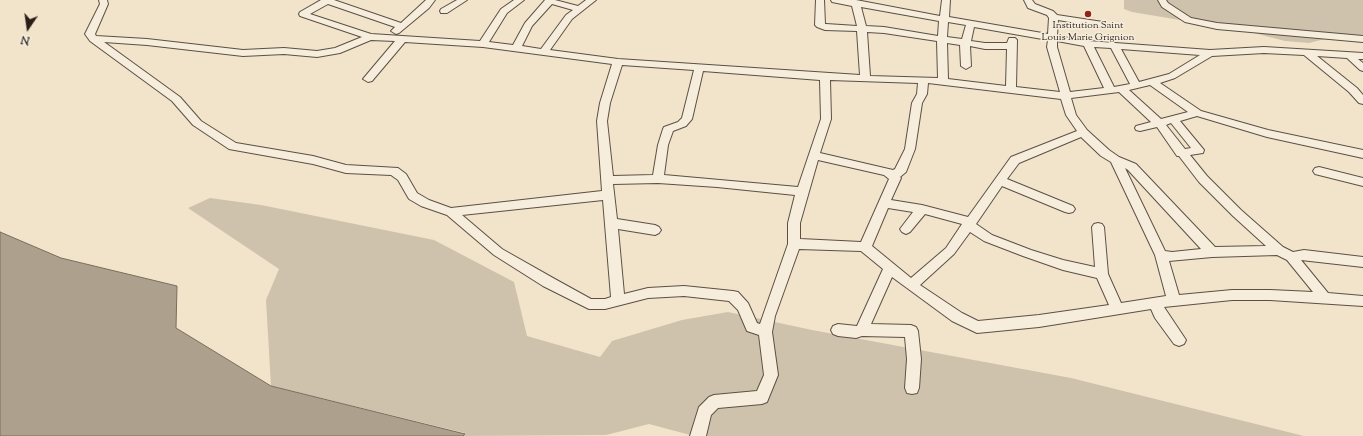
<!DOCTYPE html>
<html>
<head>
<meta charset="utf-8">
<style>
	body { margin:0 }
	#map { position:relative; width:1363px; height:436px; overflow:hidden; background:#f1e4ca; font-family:"Sorts Mill Goudy",serif }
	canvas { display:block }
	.north { position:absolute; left:8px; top:8px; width:40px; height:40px; -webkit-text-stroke:3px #f6eddd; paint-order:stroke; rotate:193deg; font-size:11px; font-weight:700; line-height:16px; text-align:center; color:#2a1e17 }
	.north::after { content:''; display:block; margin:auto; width:14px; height:18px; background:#2a1e17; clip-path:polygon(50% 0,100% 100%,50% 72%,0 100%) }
</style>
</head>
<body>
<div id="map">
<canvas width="1363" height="436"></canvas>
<div class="north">N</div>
</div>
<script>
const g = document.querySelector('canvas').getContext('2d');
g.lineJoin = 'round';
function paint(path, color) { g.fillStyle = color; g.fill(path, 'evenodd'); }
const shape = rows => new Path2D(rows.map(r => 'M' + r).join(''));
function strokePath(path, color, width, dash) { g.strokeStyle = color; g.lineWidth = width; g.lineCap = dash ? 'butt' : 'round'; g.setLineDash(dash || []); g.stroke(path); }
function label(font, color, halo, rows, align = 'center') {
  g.font = font + ' "Sorts Mill Goudy",serif'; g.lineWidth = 3; g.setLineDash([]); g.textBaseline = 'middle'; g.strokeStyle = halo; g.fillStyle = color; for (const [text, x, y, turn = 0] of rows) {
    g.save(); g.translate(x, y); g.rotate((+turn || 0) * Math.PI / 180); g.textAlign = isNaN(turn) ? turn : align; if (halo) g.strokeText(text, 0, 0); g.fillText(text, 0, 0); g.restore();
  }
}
const green = shape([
	[1124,0,1363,0,1363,41,1329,38,1309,43,1285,41,1246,31,1132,12,1124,9],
	[210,198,261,205,434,240,514,282,527,336,600,357,612,341,682,320,728,312,812,330,1071,378,1304,436,694,436,649,424,606,435,463,436,465,433,271,386,266,300,279,269,188,208]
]);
const water = shape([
	[0,232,61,258,177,286,176,328,271,386,465,434,463,436,0,436,0,232]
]);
const minor = shape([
	[99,0,107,0,108,4,95,34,96,36,147,39,243,50,284,48,317,51,335,48,362,37,300,16,299,14,300,12,321,0,334,0,401,23,426,0,435,0,429,8,399,33,396,34,391,31,395,27,328,4,310,14,371,34,480,41,501,9,514,0,524,0,507,13,489,42,513,45,525,23,545,0,555,0,578,6,586,0,596,0,572,19,550,50,618,59,860,75,857,31,825,30,817,27,815,25,816,0,824,0,825,24,826,24,857,26,852,6,832,2,831,0,856,0,940,16,942,0,950,0,949,17,1048,34,1049,18,1047,15,1028,8,1024,0,1032,0,1035,4,1053,11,1057,15,1103,22,1105,24,1100,27,1058,20,1057,36,1088,41,1210,50,1264,47,1363,53,1363,59,1358,59,1363,63,1363,71,1360,70,1347,58,1317,56,1357,88,1363,95,1363,104,1359,103,1349,92,1304,55,1264,53,1212,56,1175,78,1160,83,1201,111,1268,130,1363,150,1363,158,1267,137,1197,116,1180,121,1204,150,1203,153,1190,155,1207,176,1241,210,1283,247,1293,252,1304,250,1363,257,1363,267,1301,260,1328,293,1363,296,1363,306,1270,300,1232,300,1164,307,1186,340,1184,344,1179,346,1174,344,1155,318,1151,309,1039,327,977,333,952,321,892,277,871,324,911,325,916,327,918,331,921,359,919,388,917,393,912,394,907,393,905,388,907,359,905,337,862,336,856,338,838,336,833,334,831,330,833,326,838,324,857,326,883,269,861,251,799,249,775,316,772,332,778,375,767,402,762,404,718,408,711,415,706,436,690,436,699,407,709,397,714,395,757,391,764,375,759,335,747,331,738,310,729,301,684,296,648,298,605,309,589,309,543,286,494,255,447,215,421,206,409,199,398,180,391,175,346,173,313,164,229,149,193,125,172,101,90,41,85,34,100,4,99,0],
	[552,4,573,10,566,15,541,49,522,46,532,26,552,4],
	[861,7,939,21,938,36,884,27,866,26,861,7],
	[948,22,966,25,962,39,947,37,948,22],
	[974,27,1048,40,1047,47,1060,92,1016,87,1017,40,1015,38,1009,38,1007,43,985,43,971,41,974,27],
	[867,32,884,33,937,41,938,78,870,76,867,32],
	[371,40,395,41,363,79,368,82,372,81,405,42,483,47,612,64,600,103,597,121,602,191,451,208,429,200,417,193,406,174,398,168,346,165,313,156,236,143,201,121,180,97,104,42,147,45,243,56,284,54,317,57,340,53,371,40],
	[1057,41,1084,46,1104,88,1070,92,1057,47,1057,41],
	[947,43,960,45,961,66,966,69,971,66,970,46,985,49,1007,49,1006,86,948,79,947,43],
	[1094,47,1111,48,1130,84,1114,87,1094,47],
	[1121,49,1200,55,1169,74,1139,82,1121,49],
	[622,65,694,70,682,118,678,122,664,127,663,129,658,145,653,175,613,176,607,121,610,103,622,65],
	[703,71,820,80,821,119,798,187,664,175,668,145,673,131,686,126,692,119,703,71],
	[830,80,918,83,917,94,912,103,905,149,895,169,893,170,820,153,831,119,830,80],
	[928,83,1061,99,1066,115,1077,131,1011,157,968,217,922,205,891,200,901,178,900,177,906,172,915,149,922,103,927,94,928,83],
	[1150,85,1188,112,1161,119,1129,90,1150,85],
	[1119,92,1151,122,1136,126,1135,128,1136,130,1140,131,1157,127,1177,156,1179,156,1199,182,1233,216,1266,246,1215,247,1136,164,1119,157,1109,150,1087,130,1076,115,1071,98,1119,92],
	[1171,123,1191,148,1185,149,1166,125,1171,123],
	[1081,137,1101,156,1111,162,1155,255,1166,296,1121,303,1108,274,1104,227,1102,224,1098,223,1094,224,1092,227,1095,267,1063,260,1031,250,992,235,976,224,1002,186,1065,212,1069,213,1073,212,1075,209,1073,206,1007,179,1019,163,1081,137],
	[818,160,884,175,889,179,861,242,800,239,800,223,818,160],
	[1125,168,1128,170,1201,249,1172,252,1165,251,1125,168],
	[658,183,717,187,795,195,788,223,788,244,760,324,757,323,748,303,738,292,733,291,684,286,648,288,624,294,618,229,655,235,659,233,661,230,659,227,655,225,617,219,613,184,658,183],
	[603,200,611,297,605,299,591,299,553,278,502,249,462,215,603,200],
	[888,208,913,212,900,229,902,232,906,234,910,232,925,214,962,224,946,248,911,278,872,246,888,208],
	[970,232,984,241,1023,256,1063,270,1097,278,1109,305,1039,315,978,321,962,313,920,285,954,254,970,232],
	[1277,255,1287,260,1313,292,1270,290,1232,290,1179,295,1169,261,1212,257,1277,255],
	[457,0,467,0,447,13,441,13,440,11,441,9,457,0],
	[1158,0,1166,0,1168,3,1191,18,1217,23,1363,36,1363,42,1217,29,1185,22,1162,7,1158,0],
	[1319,167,1363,178,1363,186,1315,174,1313,171,1315,168,1319,167]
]);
const markers = [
	[1088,14,4,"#8f2418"]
];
const farPoinames = [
	["Institution Saint",1088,26],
	["Louis Marie Grignion",1088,38]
];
paint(green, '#cfc2ac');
paint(water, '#ada18d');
strokePath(water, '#796d5e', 1);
strokePath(minor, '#5c5044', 2);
paint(minor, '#f6eddd');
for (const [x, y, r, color] of markers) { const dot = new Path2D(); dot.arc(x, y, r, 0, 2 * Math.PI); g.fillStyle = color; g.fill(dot); strokePath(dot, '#f6eddd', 1.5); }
label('10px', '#2a1e17', '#f6eddd', farPoinames);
</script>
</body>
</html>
